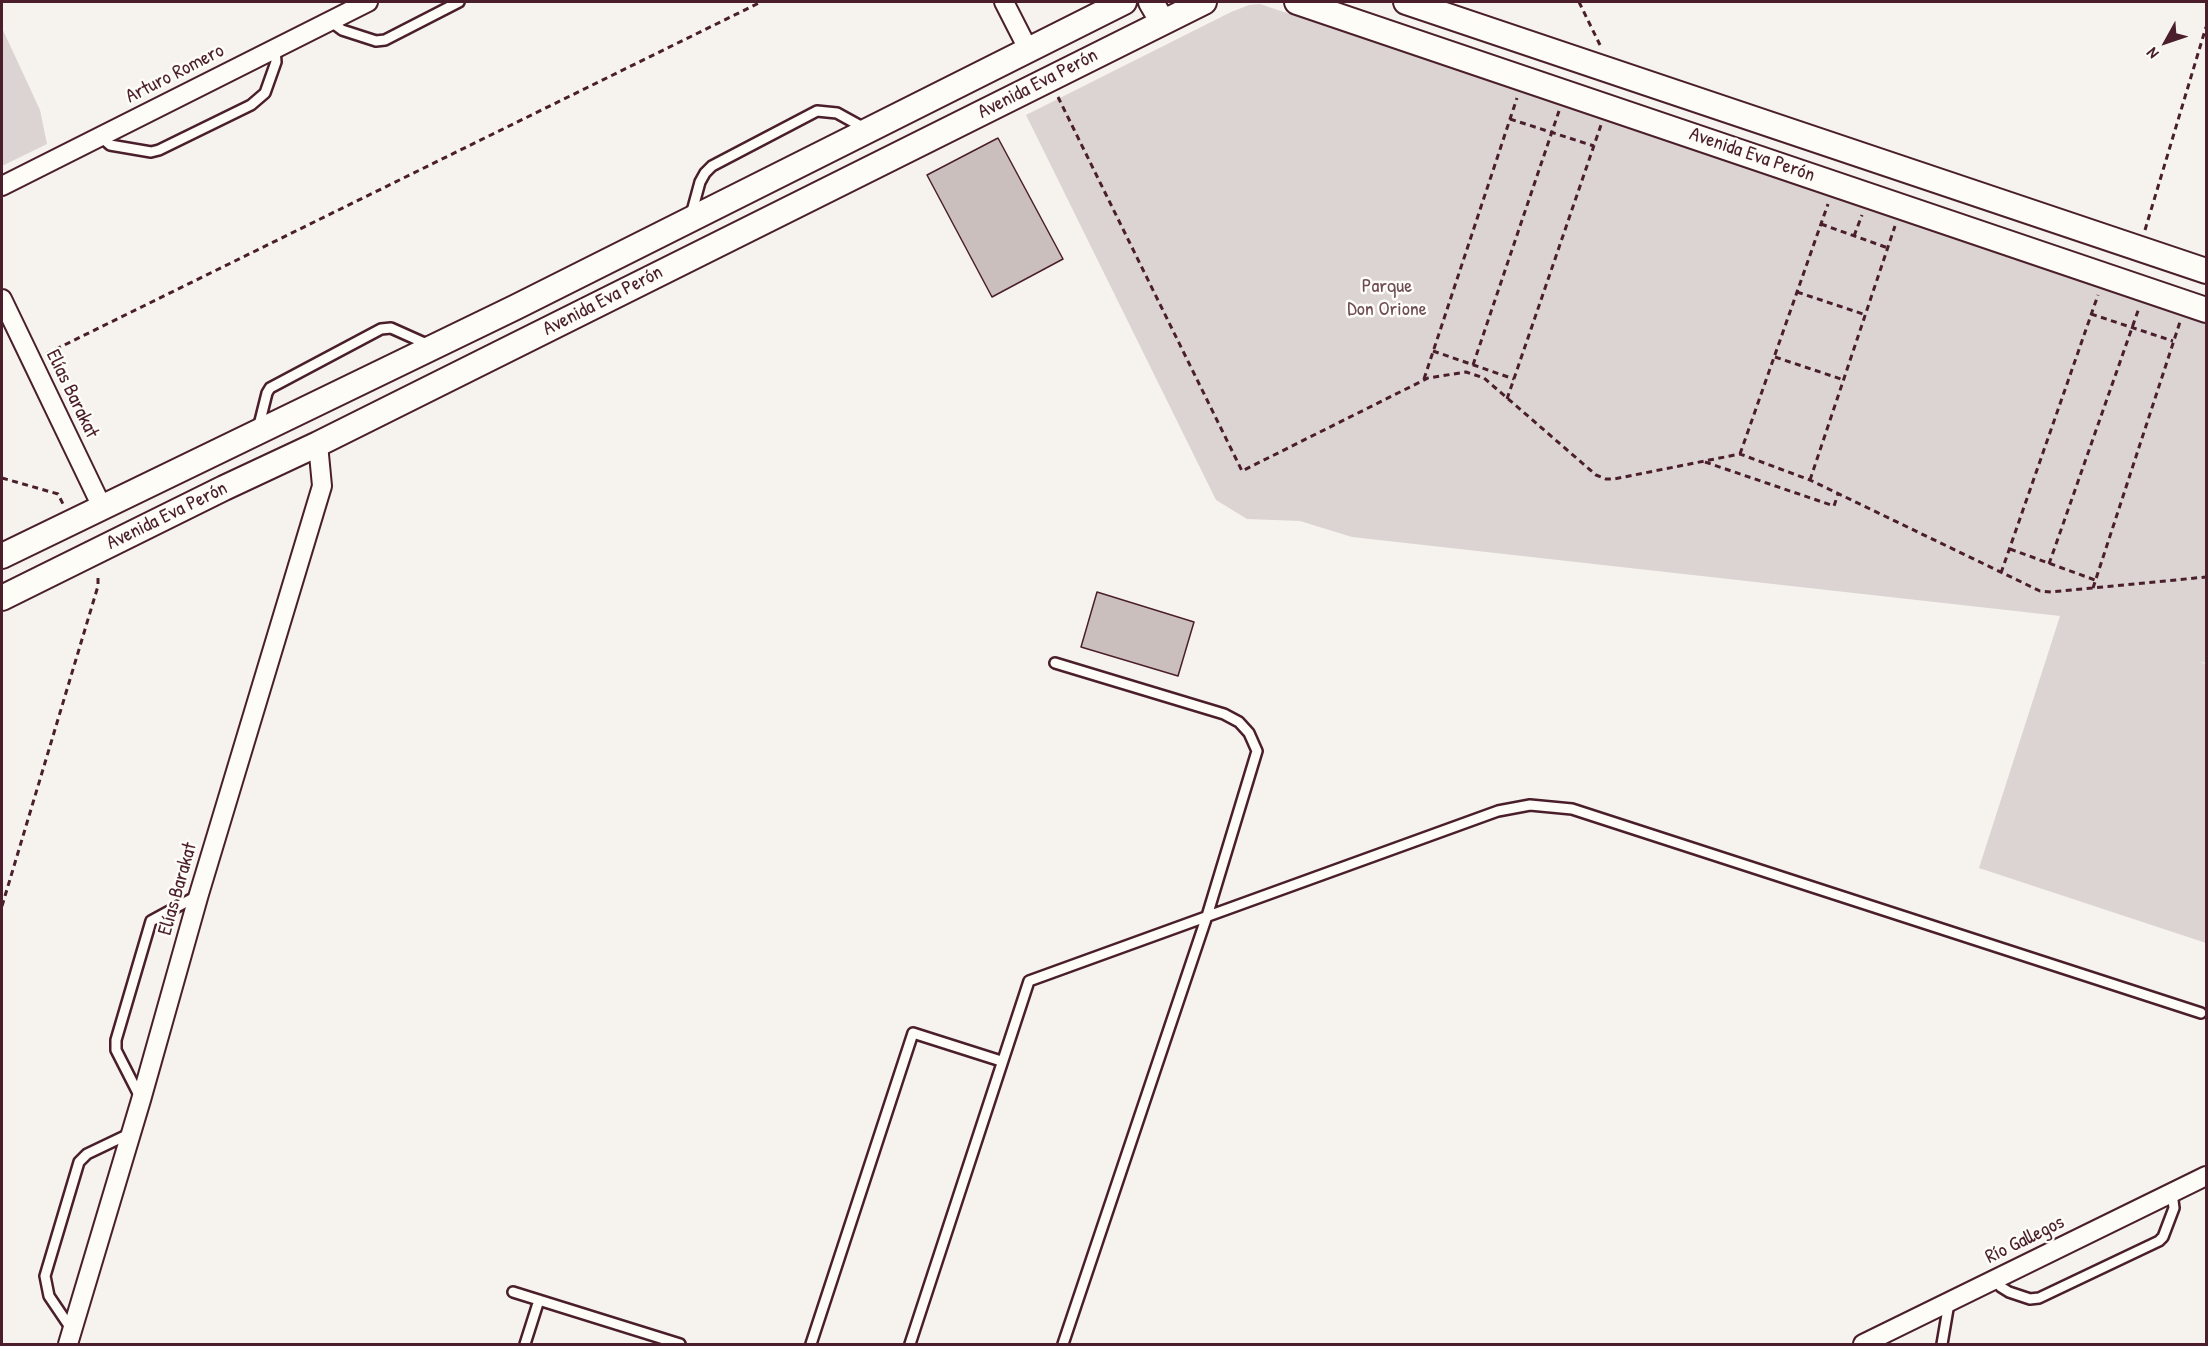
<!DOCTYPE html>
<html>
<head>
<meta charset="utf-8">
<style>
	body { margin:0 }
	#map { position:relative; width:2208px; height:1346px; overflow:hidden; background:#f6f3ef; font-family:"Patrick Hand",sans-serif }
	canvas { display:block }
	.frame { position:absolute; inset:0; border:3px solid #4a1f2b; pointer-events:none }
	.north { position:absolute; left:2136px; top:12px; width:60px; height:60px; -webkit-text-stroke:4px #fdfcf7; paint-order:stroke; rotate:230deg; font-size:16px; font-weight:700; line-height:24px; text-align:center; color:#4a1f2b }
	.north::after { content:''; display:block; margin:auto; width:21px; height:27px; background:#4a1f2b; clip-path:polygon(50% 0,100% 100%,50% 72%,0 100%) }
</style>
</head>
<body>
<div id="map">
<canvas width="2208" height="1346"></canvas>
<div class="frame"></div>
<div class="north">N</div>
</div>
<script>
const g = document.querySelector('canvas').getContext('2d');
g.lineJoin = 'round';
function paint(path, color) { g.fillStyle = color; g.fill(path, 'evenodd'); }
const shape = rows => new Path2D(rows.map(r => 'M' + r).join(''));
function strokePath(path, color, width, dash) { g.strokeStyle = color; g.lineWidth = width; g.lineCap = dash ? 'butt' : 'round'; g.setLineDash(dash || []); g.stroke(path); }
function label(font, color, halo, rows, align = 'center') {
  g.font = font + ' "Patrick Hand",sans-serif'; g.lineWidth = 5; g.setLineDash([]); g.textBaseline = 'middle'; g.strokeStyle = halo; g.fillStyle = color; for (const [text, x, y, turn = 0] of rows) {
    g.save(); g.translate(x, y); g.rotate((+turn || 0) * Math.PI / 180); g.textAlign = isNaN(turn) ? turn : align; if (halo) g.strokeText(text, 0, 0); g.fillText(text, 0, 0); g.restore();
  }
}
const green = shape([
	[1260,4,2206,321,2206,663,2199,662,2206,664,2206,943,1979,868,2060,616,1352,537,1300,521,1247,519,1216,500,1026,115,1231,12,1249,5],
	[2,28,40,110,47,144,2,166]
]);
const building = shape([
	[998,138,1063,259,992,297,927,175,998,138],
	[1097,592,1194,622,1178,676,1081,647,1097,592]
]);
const path = shape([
	[1579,2,1600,45],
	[1058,97,1242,471,1428,378,1466,372,1484,378,1596,475,1606,479,1614,479,1740,454,1810,480,2040,591,2051,592,2206,577],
	[1510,119,1594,146],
	[1821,224,1888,248],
	[2145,230,2206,27],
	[1854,236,1862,215],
	[1797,292,1866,315],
	[2091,314,2173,341],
	[1433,351,1514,379],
	[46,354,761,2],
	[1775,357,1844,380],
	[1473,365,1559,111],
	[1424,379,1517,98],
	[1507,399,1601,125],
	[1740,454,1828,204],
	[1705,462,1834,506,1838,494],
	[2,478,58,494,63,504],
	[1810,480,1895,226],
	[2010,549,2095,580],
	[2049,564,2139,308],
	[2001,573,2098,295],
	[2093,588,2180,322],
	[2,906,98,586,98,574]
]);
const service = shape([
	[330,21,342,30,376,41,385,40,459,2],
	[100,136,110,145,151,152,159,150,251,105,265,93,276,62,275,48],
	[691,215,700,182,705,173,712,166,817,111,837,113,866,129],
	[258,429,267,393,270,388,381,329,391,328,429,345],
	[1055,663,1224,714,1239,722,1249,733,1257,751,1207,916,1063,1344],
	[141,1099,116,1050,116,1040,151,921,197,896],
	[1995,1280,2001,1287,2009,1292,2030,1299,2039,1298,2159,1241,2163,1237,2174,1208,2172,1193],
	[513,1292,680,1344],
	[72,1330,49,1296,45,1276,79,1162,87,1154,131,1133],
	[525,1344,539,1300],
	[811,1344,913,1033,1001,1061],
	[910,1344,1029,981,1498,811,1530,805,1572,809,2201,1013],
	[1942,1344,1949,1303]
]);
const minor = shape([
	[1004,2,1028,49],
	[2,186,368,2],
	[2,299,102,507],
	[68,1344,141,1100,199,894,322,486,318,444],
	[1863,1344,2206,1176]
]);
const secondary = shape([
	[1151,2,1162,21],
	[1297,2,2206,310],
	[1406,2,2206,271],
	[2,556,516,307,1124,2],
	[2,598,224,488,318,444,1204,2]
]);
const streetNames = [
	["Arturo Romero",175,74,-27],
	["Avenida Eva Perón",1038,84,-27],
	["Avenida Eva Perón",1752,155,19],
	["Avenida Eva Perón",603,301,-27],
	["Elías Barakat",72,394,64],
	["Avenida Eva Perón",167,516,-26],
	["Elías Barakat",178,889,-74],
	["Río Gallegos",2025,1240,-26]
];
const parkNames = [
	["Parque",1387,287],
	["Don Orione",1387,310]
];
paint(green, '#dcd4d2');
paint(building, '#cbbfbe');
strokePath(building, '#4a1f2b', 1.5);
strokePath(service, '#4a1f2b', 14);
strokePath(minor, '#4a1f2b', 22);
strokePath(secondary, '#4a1f2b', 28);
strokePath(path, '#4a1f2b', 3, [6, 4.5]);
strokePath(service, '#fdfcf7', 9);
strokePath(minor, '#fdfcf7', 18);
strokePath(secondary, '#fdfcf7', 24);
label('20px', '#4a1f2b', '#fdfcf7', streetNames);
label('20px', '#6e4c55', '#fdfcf7', parkNames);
</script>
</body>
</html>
